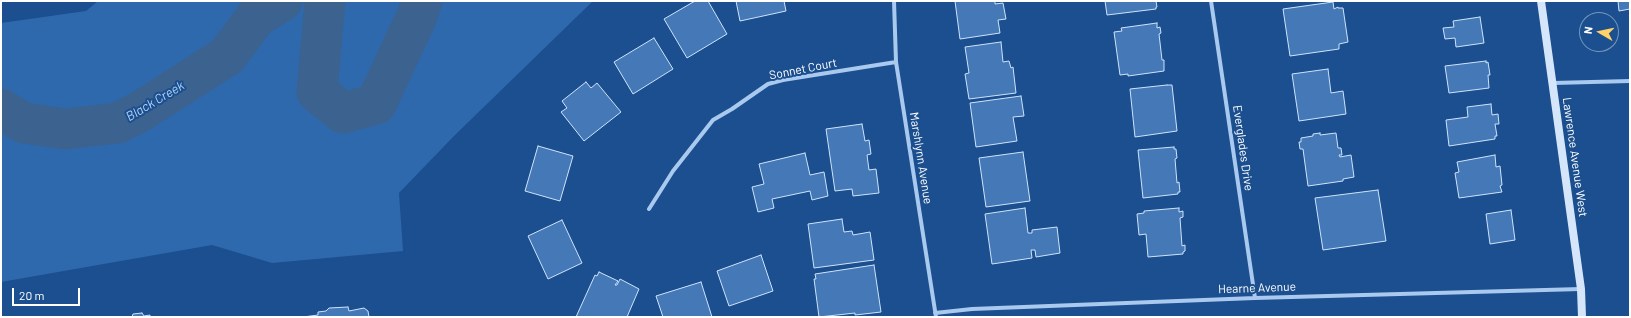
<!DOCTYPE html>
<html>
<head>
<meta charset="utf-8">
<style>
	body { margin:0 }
	#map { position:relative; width:1631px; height:318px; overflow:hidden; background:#1b4f8f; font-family:Barlow,sans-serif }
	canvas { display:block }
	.frame { position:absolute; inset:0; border:2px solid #fff; pointer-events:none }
	.north { position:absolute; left:1579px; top:12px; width:40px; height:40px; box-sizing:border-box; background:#1b4f8f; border:1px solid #7695bc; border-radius:50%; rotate:279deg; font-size:11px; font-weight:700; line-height:16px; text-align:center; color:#fff }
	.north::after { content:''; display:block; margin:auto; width:14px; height:18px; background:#ffd166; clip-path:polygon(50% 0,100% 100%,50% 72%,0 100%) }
	.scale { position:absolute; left:12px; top:288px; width:68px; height:18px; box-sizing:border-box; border:2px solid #fff; border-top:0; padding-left:5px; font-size:12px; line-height:14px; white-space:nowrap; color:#fff; -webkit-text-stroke:3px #1b4f8f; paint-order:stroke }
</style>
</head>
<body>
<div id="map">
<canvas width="1631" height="318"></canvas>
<div class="frame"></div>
<div class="north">N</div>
<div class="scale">20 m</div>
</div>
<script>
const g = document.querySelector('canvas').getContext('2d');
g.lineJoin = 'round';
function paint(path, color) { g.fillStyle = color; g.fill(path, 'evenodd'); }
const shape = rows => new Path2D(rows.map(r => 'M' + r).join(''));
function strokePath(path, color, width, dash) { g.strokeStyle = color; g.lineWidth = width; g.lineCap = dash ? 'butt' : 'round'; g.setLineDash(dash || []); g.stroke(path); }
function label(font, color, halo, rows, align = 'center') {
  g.font = font + ' Barlow,sans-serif'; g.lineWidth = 4; g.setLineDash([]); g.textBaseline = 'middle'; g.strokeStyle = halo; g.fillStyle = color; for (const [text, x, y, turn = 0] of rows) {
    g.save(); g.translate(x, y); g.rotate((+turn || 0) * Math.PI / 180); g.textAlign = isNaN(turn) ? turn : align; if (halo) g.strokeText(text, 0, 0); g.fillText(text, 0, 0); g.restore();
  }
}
const green = shape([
	[98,1,593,1,454,136,399,193,403,251,272,263,212,245,1,282,1,23,86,11]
]);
const river = shape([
	[325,1,317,92,343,113,376,104,417,16,422,1],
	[1,109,24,123,65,129,118,123,141,111,227,56,256,17,282,1]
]);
const building = shape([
	[695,1,708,1,727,34,687,58,664,19,695,1],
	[736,1,784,1,786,11,740,21,736,1],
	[955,1,995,1,995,4,1003,3,1006,19,998,20,1000,33,960,39,955,1],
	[1105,1,1156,1,1157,7,1156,7,1156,9,1107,15,1105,1],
	[1618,1,1630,1,1630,9,1619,11,1618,1],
	[1333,2,1334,9,1338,7,1338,8,1343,8,1348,42,1339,44,1339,49,1290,56,1283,9,1333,2],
	[1480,17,1484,43,1456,47,1455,38,1445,39,1443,28,1454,27,1453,21,1480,17],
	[1157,23,1157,28,1160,27,1161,33,1159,34,1162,60,1164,60,1164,71,1128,76,1128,74,1120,75,1114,32,1122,31,1121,28,1157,23],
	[654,38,673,69,633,94,614,62,654,38],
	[1001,42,1003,62,1009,61,1011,68,1013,67,1016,93,969,99,965,74,969,73,965,47,1001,42],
	[1486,61,1486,63,1488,62,1490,75,1488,75,1489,88,1449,93,1445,66,1486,61],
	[1328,69,1331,93,1343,91,1346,114,1299,121,1292,74,1328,69],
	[586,82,591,88,597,83,621,112,584,141,561,112,567,108,562,101,586,82],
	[1167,85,1172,85,1177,131,1135,137,1130,89,1167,85],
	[1021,96,1024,116,1013,117,1017,141,976,147,970,103,1021,96],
	[1491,104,1492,115,1498,114,1499,124,1495,124,1497,136,1495,136,1495,139,1449,146,1446,120,1468,117,1467,107,1491,104],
	[862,124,865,141,869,140,871,154,867,155,869,170,876,169,879,193,853,196,852,189,835,191,826,129,862,124],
	[1320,133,1320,135,1336,133,1338,148,1341,148,1342,155,1339,155,1340,157,1351,155,1354,177,1343,179,1343,181,1308,186,1303,149,1300,149,1299,142,1301,142,1301,138,1313,136,1313,134,1320,133],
	[538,146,573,156,560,201,525,191,538,146],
	[1174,147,1174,149,1176,149,1177,158,1175,159,1177,183,1179,182,1180,192,1178,192,1178,194,1143,198,1138,150,1174,147],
	[1023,152,1030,201,986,207,979,158,1023,152],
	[805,153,810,175,824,172,828,196,812,200,810,191,772,199,774,208,758,212,752,187,764,184,759,164,805,153],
	[1495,155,1496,167,1500,166,1502,185,1500,186,1502,192,1459,198,1455,173,1459,172,1457,162,1495,155],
	[1378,190,1386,241,1323,250,1315,198,1378,190],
	[1025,208,1028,233,1032,233,1032,230,1057,227,1060,253,1036,257,1035,250,1031,250,1032,258,992,264,985,214,1025,208],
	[1179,208,1179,212,1183,211,1183,217,1180,218,1182,246,1185,245,1185,251,1183,252,1183,254,1148,257,1146,234,1139,235,1137,214,1144,213,1144,211,1179,208],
	[1511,210,1515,240,1490,244,1486,214,1511,210],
	[842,219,844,232,852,231,853,235,870,232,874,260,814,268,808,224,842,219],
	[562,220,582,263,548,279,528,236,562,220],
	[761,255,773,291,729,306,717,271,761,255],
	[874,265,881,312,855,315,855,313,819,317,814,279,816,279,815,274,874,265],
	[599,272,618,281,615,285,617,285,620,279,639,289,627,317,576,317,595,275,597,276,599,272],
	[701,282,712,317,663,317,656,296,701,282],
	[348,307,349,311,364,308,368,311,369,317,303,317,318,315,318,312,326,311,329,308,348,307],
	[142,313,144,316,150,315,150,317,132,317,133,314,142,313]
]);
const minor = shape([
	[894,1,896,62,936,317],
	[1211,1,1255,298],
	[1553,83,1630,81],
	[649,209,673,171,713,120,732,109,768,84,783,80,896,62],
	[935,313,972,309,1255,298,1581,289]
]);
const secondary = shape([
	[1541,1,1581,289,1582,317]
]);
const streetNames = [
	["Sonnet Court",803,69,-11],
	["Everglades Drive",1243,148,82],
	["Lawrence Avenue West",1575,157,82],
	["Marshlynn Avenue",921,158,81],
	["Hearne Avenue",1257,288,-2]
];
const waterNames = [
	["Black Creek",155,101,-31]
];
paint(green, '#2e69ad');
strokePath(river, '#3c6290', 41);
paint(building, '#4478b7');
strokePath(building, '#cfe3fa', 1);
strokePath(minor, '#a9c9ee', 4);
strokePath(secondary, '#d6e6fa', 8);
label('12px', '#fff', '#1b4f8f', streetNames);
label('italic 13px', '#b5d3f5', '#1b4f8f', waterNames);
</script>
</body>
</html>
